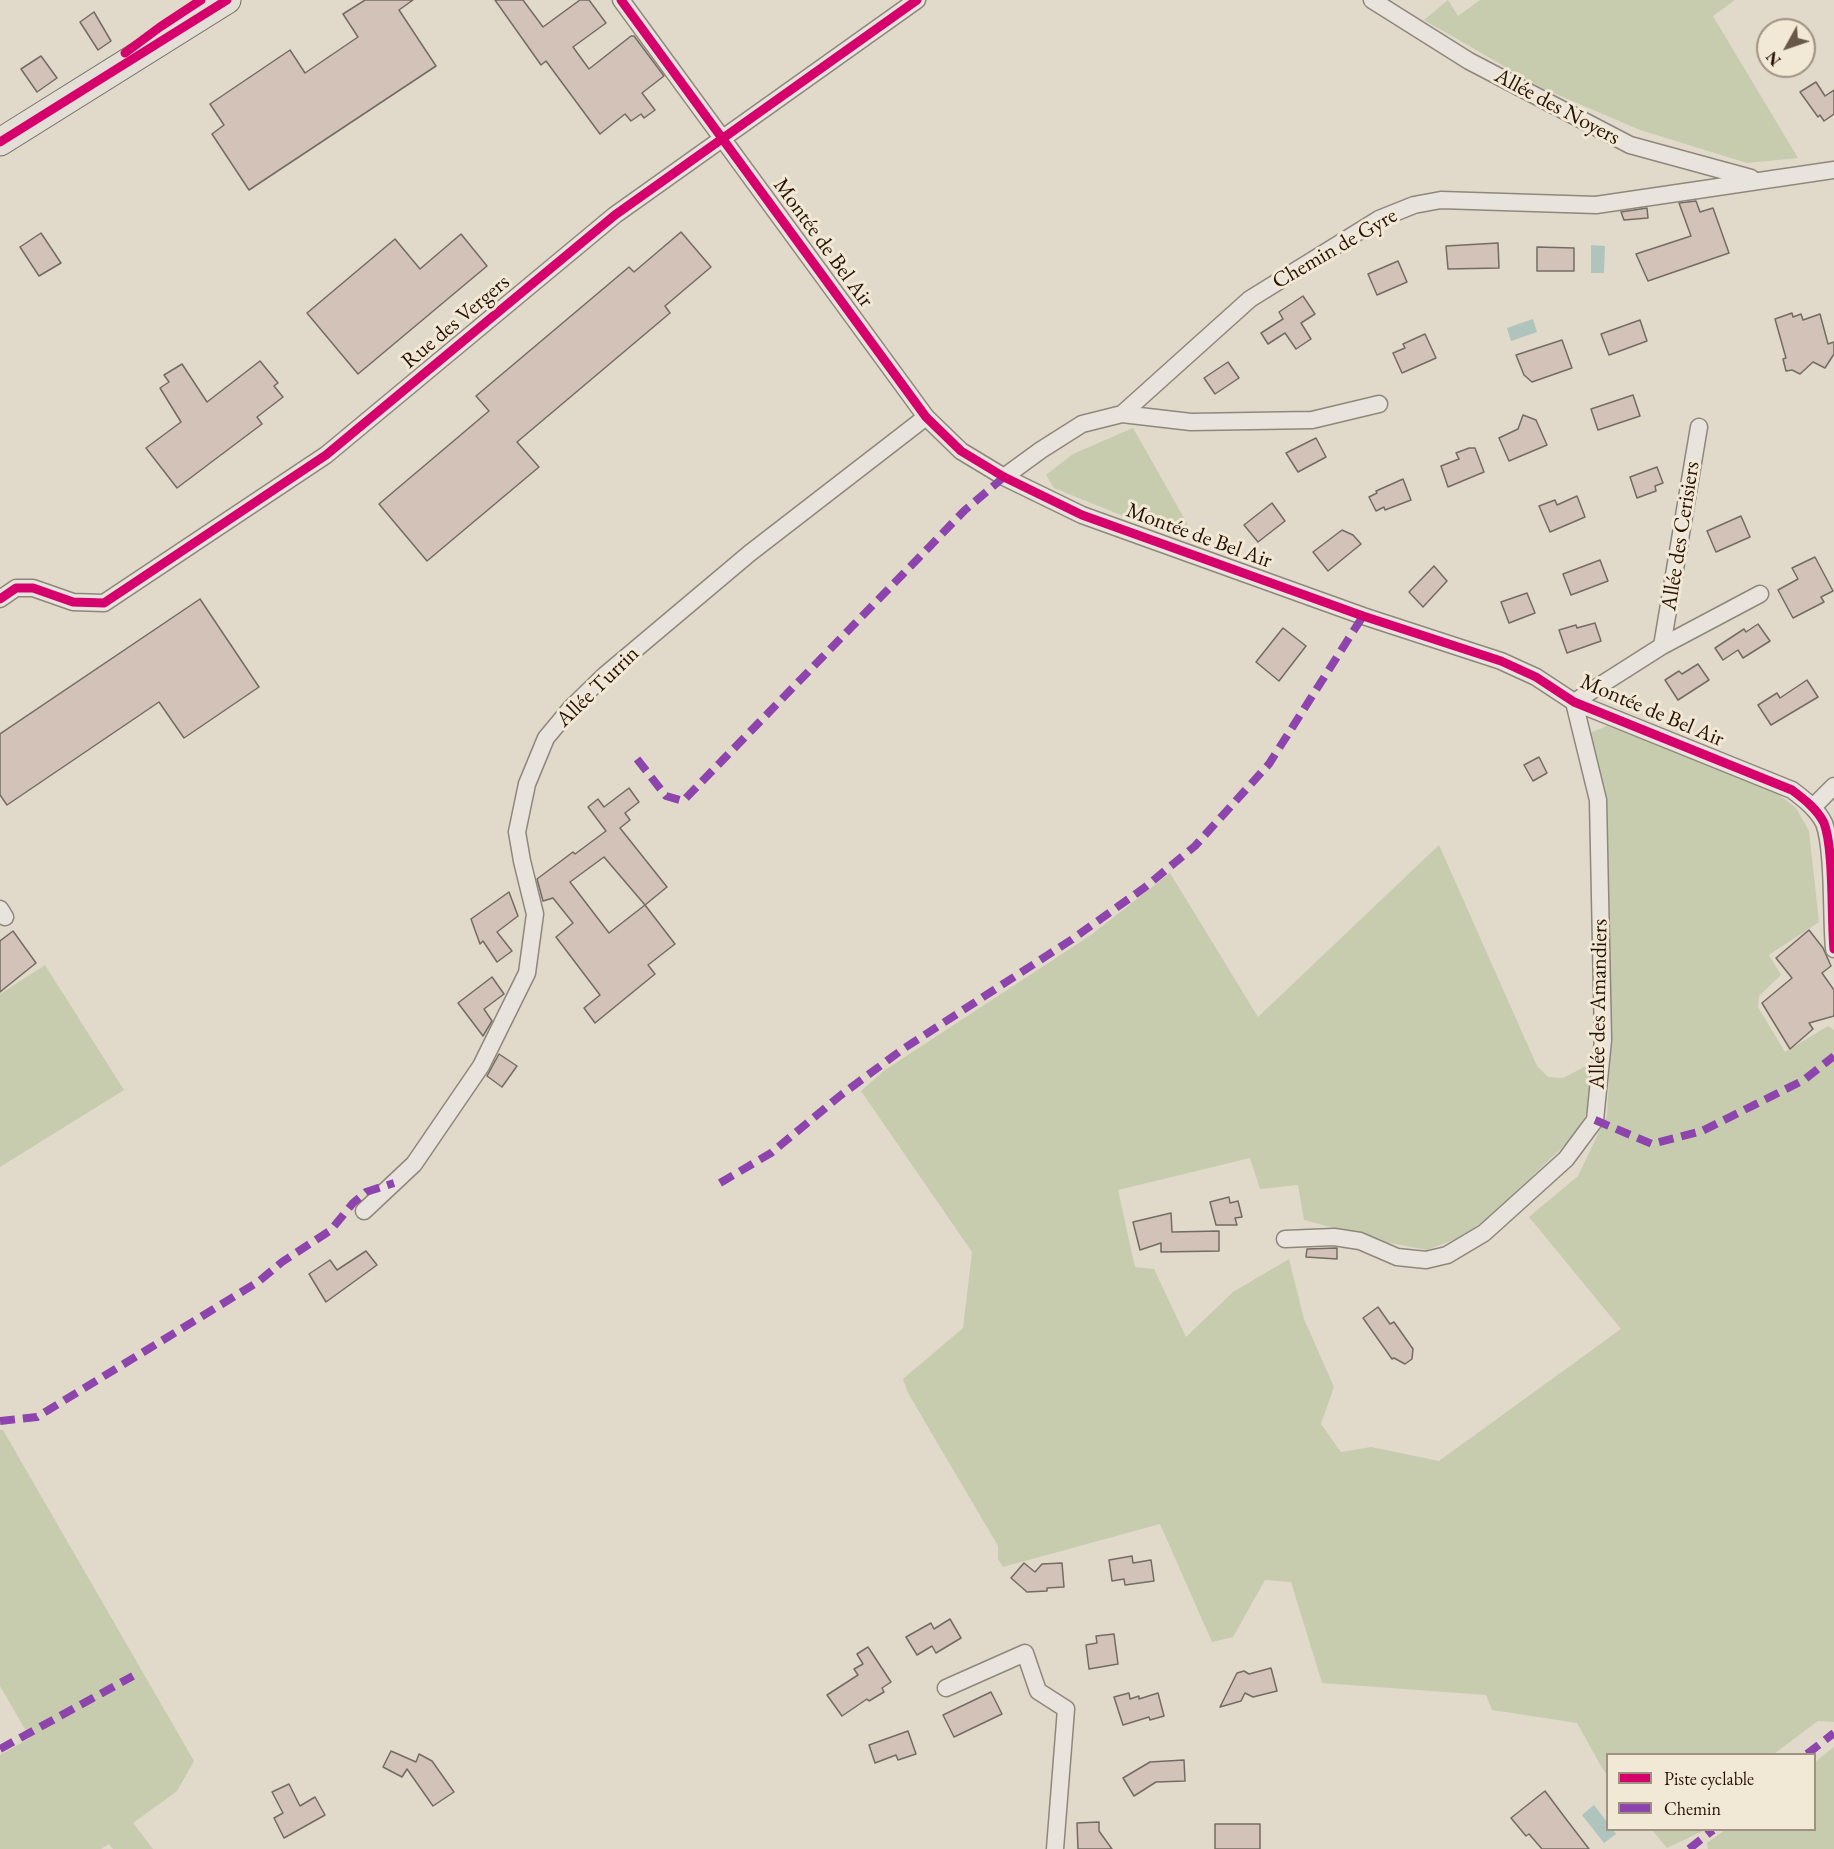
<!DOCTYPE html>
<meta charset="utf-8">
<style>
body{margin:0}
#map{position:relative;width:1834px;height:1849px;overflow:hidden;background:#e1d9ca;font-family:"EB Garamond",serif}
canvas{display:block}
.legend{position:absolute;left:1606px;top:1753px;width:210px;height:78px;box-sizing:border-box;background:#f2e8d6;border:2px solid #a09280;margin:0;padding:8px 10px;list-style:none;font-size:18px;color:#261200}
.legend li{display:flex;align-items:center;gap:12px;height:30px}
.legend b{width:30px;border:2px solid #a09280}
.north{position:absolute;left:1756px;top:18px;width:60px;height:60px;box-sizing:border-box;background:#f2e8d6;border:2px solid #a09280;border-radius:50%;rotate:230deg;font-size:16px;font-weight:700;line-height:24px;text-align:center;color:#261200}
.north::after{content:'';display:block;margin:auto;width:21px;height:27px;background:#675847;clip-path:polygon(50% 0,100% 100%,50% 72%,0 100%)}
</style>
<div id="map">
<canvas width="1834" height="1849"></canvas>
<ul class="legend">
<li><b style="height:8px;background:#d6006c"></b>Piste cyclable</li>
<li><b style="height:8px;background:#8e44ad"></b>Chemin</li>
</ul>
<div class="north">N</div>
</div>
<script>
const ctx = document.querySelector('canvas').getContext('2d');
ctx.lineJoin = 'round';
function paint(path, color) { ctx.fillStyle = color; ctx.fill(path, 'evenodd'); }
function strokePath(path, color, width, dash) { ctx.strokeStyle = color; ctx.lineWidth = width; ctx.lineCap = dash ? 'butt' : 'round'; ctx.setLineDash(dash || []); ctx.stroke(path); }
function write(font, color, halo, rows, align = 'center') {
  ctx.font = font + ' "EB Garamond",serif'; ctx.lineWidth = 6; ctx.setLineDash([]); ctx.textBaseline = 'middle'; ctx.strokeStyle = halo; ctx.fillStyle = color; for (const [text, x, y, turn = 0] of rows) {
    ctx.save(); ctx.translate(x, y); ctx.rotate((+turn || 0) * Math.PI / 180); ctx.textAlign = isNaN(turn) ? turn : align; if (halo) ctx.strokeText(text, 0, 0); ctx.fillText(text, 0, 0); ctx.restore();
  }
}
paint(new Path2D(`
 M1448,0L1458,16L1480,0H1735L1713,16L1798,158L1747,163L1640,130L1542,88L1424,20Z
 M1133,428L1192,532L1175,537L1054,488L1046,475L1073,454Z
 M1607,726L1769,787L1796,808L1809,831L1819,922L1769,955L1781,975L1759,996L1758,1007L1785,1052L1828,1026L1834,1030V1722L1818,1721L1774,1754H1608L1607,1775L1601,1766L1577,1723L1492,1710L1486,1695L1322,1683L1291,1582L1265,1580L1233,1637L1212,1642L1160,1524L1003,1567L998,1559V1546L908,1393L903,1379L963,1328L972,1252L861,1091L885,1070L1091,935L1170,873L1258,1017L1439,845L1537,1066L1548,1077L1563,1078L1592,1063L1586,1114L1576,1134L1489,1218L1456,1239L1427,1250L1390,1243L1304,1220L1298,1185L1260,1189L1250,1158L1118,1190L1135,1267L1154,1269L1186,1337L1233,1292L1289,1259L1304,1319L1334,1387L1321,1424L1341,1452L1371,1447L1439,1461L1621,1329L1529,1217L1578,1176L1607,1115L1609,1078L1604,795L1585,735Z
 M45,965L124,1090L0,1167V994Z
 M0,1430H3L194,1761L177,1791L133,1823L153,1849H113L109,1844L101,1849H0V1755L30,1738L0,1686Z
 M1834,1747V1849H1708L1707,1843L1725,1830H1814L1815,1762Z
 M1652,1830H1705L1667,1848Z`), '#c7ccae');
paint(new Path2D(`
 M1591,245L1605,246L1604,273H1591Z
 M1533,319L1537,332L1511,341L1507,328Z
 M1594,1805L1607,1822L1608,1830H1613L1616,1834L1604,1843L1582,1815Z`), '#aec4bc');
const building = new Path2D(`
 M365,0H413L399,10L436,66L249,190L212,134L224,125L210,104L290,50L305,73L358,37L343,14Z
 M495,0H523L543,27L580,0H589L606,23L573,47L589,69L631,36H634L664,76L642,93L655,110L644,118L641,114L631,121L625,114L600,134L546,61L541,65Z
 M94,12L111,41L98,50L80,22Z
 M41,56L57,78L37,92L21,69Z
 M1816,82L1825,96L1834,90V114L1824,121L1820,115L1818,117L1800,92Z
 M1696,201L1700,212L1713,208L1729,253L1648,281L1636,254L1691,236L1679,203Z
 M1647,208L1648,218L1624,220L1621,212Z
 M681,232L711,267L665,306L670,313L517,442L539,467L427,561L379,504L489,411L476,396L629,267L634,272Z
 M41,233L61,263L39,276L20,247Z
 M461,234L487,266L358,374L307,313L395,239L420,269Z
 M1498,243L1499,268L1448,269L1446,246Z
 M1537,247L1574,248V271H1537Z
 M1398,261L1407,282L1377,295L1368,274Z
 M1303,296L1315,314L1301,323L1311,339L1296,349L1285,333L1268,344L1261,333L1283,319L1279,312Z
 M1792,313L1793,317L1801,314L1803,320L1820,314L1828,344L1834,342V354L1825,368L1813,362L1800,374L1792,370L1786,371L1783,359L1786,358L1775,319Z
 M1640,320L1647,341L1609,355L1601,334Z
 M1425,334L1436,358L1402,373L1393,353L1405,348L1403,344Z
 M1562,340L1572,368L1532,382L1524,375L1516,355Z
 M260,361L278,383L274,386L283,397L257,417L262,424L177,488L146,448L181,422L160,388L169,382L164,375L182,364L207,402Z
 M1228,362L1239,378L1215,394L1204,378Z
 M1633,395L1640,416L1598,430L1591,409Z
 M1523,415L1536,420L1547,445L1509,461L1499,438L1518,429Z
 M1316,438L1326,457L1298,472L1286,453Z
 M1469,448H1475L1484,472L1448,487L1441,466L1459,459L1456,453Z
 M1657,467L1663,483L1655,486L1656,491L1637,498L1630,477Z
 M1403,479L1411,500L1385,510L1384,507L1376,511L1369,497L1377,493L1376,491Z
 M1577,496L1585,517L1550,532L1539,506L1555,500L1557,505Z
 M1272,503L1285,521L1258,542L1244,525Z
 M1741,516L1750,537L1716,552L1707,531Z
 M1342,530L1353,535L1361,544L1328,571L1313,552Z
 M1815,557L1833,591L1821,597L1824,602L1793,618L1778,590L1798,579L1792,568Z
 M1600,560L1608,581L1571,595L1563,574Z
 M1434,566L1447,581L1423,607L1409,592Z
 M1527,593L1535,613L1509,623L1501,602Z
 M200,599L259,687L184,738L159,702L7,805L0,795V734Z
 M1595,623L1601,641L1567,653L1559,630L1576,625L1577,628Z
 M1758,624L1770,641L1743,658L1738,650L1723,660L1715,648L1744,629L1746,632Z
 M1283,628L1306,646L1279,681L1256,662Z
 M1698,664L1709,680L1678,700L1665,680L1679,671L1682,674Z
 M1807,680L1818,697L1771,725L1758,705L1777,693L1780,698Z
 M1539,757L1547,773L1533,781L1524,765Z
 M629,788L639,802L625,813L630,820L620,828L667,887L645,905L675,944L648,965L655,974L595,1023L584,1008L600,995L556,937L573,923L553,898L543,901L537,879L573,852L575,854L606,831L588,807L598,799L604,807ZM604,857L645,905L609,933L570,882Z
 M509,892L518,916L497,932L512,951L497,962L483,941L480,944L471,919Z
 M1809,930L1823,948L1831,966L1822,973L1834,990V1016L1809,1023L1813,1029L1790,1049L1762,1003L1792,978L1776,958Z
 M13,931L36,963L0,992V941Z
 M492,977L504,994L484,1009L492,1021L483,1036L458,1003Z
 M499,1054L517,1066L502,1087L487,1076Z
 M1229,1197L1230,1203L1238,1201L1242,1217L1235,1218L1237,1225H1216L1210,1202Z
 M1171,1213L1172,1232L1219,1231V1251L1161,1252V1243L1140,1250L1133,1222Z
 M1337,1248V1259L1306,1257L1307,1249Z
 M366,1251L377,1265L326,1302L309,1274L330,1260L337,1270Z
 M1378,1307L1390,1324L1394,1322L1413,1349L1412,1359L1405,1364L1394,1358L1392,1359L1363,1318Z
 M1132,1556L1133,1563L1151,1560L1154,1581L1125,1585L1124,1579L1112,1581L1109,1560Z
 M1024,1563L1035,1572L1042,1564L1062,1563L1064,1587L1047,1588V1591L1027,1592L1011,1578Z
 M950,1619L961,1638L936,1653L932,1646L917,1655L906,1637L931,1623L934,1629Z
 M1114,1634L1118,1664L1089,1669L1086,1645L1097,1643L1096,1636Z
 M868,1647L891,1682L882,1688L884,1692L869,1701L867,1699L842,1716L827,1695L858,1675L854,1669L863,1664L857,1654Z
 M1271,1668L1277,1691L1253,1697L1245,1693L1241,1701L1220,1707L1237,1673L1244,1671L1249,1674Z
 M991,1692L1002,1714L954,1737L943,1715Z
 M1129,1693L1130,1699L1139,1696V1699L1158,1693L1164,1716L1150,1720L1149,1717L1123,1725L1114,1697Z
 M908,1731L916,1754L898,1760L896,1755L875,1763L869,1745Z
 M391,1751L416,1762L419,1754L432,1761L454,1792L433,1806L407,1769L402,1777L383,1767Z
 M1184,1760L1185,1781L1156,1782L1134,1796L1123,1778L1150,1762Z
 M289,1784L300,1806L315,1797L325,1815L284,1838L274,1818L283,1813L272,1792Z
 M1545,1791L1566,1819L1589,1849H1542L1529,1834L1526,1836L1511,1818Z
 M1099,1822V1831L1112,1849H1078L1077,1823Z
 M1215,1824H1260V1849H1215Z`);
paint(building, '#d2c2b7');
strokePath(building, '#746c62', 1.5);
const minor = new Path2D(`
 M621,0L926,417L961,451L1004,477L1082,515L1363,616L1501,661L1536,677L1574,702L1792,790C1804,799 1817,809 1824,823C1834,849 1831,917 1834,949
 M1372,0L1469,61L1630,145L1751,178
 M1122,414L1191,422L1312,420L1379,404
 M1004,477L1041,450L1082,424L1122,414L1250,299L1379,219L1414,205L1441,200L1596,205L1834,170
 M0,599L16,588H33L73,602L104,603L326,455L615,215L917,0
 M1662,646L1760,594
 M1813,807L1834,786
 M0,909L5,917
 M364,1211L414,1164L481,1066L527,973L535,914L522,861L517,832L527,784L546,738L571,708L605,675L750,553L926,417
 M1285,1239L1334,1237L1360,1241L1397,1257L1426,1260L1447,1255L1484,1233L1566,1159L1595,1120L1603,1040L1598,800L1574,702L1662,646L1699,427
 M946,1688L1025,1653L1038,1691L1066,1709L1055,1849`);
const primary = new Path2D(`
 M0,142L227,0`);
strokePath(minor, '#8e877c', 19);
strokePath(primary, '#746c62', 29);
strokePath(minor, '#e8e3dc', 16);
strokePath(primary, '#e4dfd6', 27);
strokePath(new Path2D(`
 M637,759L666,796L683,801L965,510L1004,477
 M1595,1120L1652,1144L1702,1131L1804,1080L1834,1056
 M720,1183L771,1153L841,1095L903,1049L1071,940L1144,888L1195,846L1269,764L1363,616
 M0,1421L37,1417L258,1282L282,1262L331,1230L353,1203L366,1192L394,1183
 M0,1749L133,1676
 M1807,1754L1834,1733
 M1689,1849L1713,1830`), '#8e44ad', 8, [15, 8]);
strokePath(new Path2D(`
 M621,0L926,417L961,451L1004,477L1082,515L1363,616L1501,661L1536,677L1574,702L1792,790C1804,799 1817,809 1824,823C1834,849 1831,917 1834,949
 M125,53L160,27L201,0
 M0,142L227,0
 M0,599L16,588H33L73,602L104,603L326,455L615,215L917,0`), '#d6006c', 9);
write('22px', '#261200', '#f2e8d6', [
 ["Allée des Noyers",1557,107,28],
 ["Montée de Bel Air",823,243,54],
 ["Chemin de Gyre",1335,249,-30],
 ["Rue des Vergers",456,322,-40],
 ["Montée de Bel Air",1199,536,20],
 ["Allée des Cerisiers",1681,536,-81],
 ["Allée Turrin",598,687,-44],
 ["Montée de Bel Air",1652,711,23],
 ["Allée des Amandiers",1599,1004,-89]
]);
</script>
